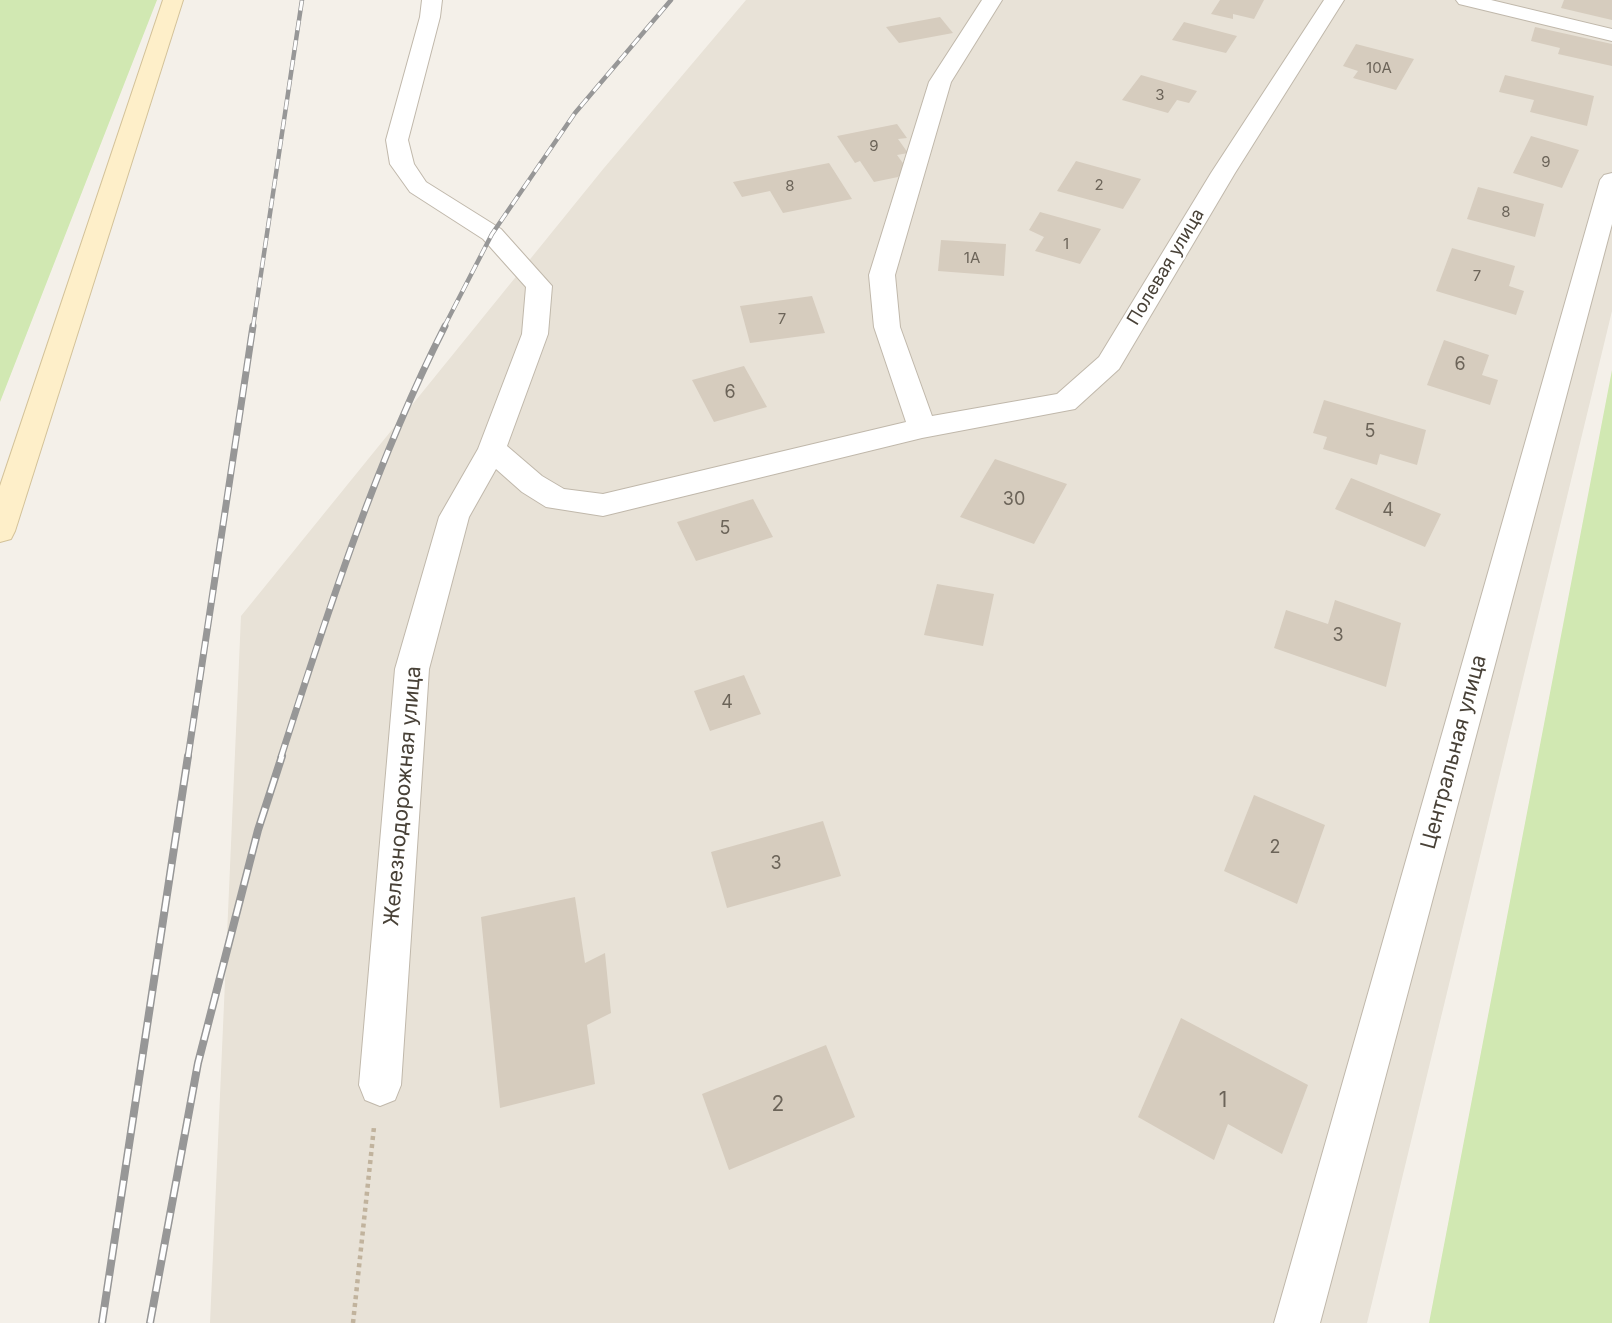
<!DOCTYPE html>
<meta charset="utf-8">
<style>
body{margin:0}
canvas{display:block;background:#f4f0e9}
</style>
<canvas width="1612" height="1323"></canvas>
<script>
const ctx = document.querySelector('canvas').getContext('2d');
ctx.lineJoin = 'round';
function paint(path, color) { ctx.fillStyle = color; ctx.fill(path, 'evenodd'); }
function strokePath(path, color, width, dash) { ctx.strokeStyle = color; ctx.lineWidth = width; ctx.lineCap = dash ? 'butt' : 'round'; ctx.setLineDash(dash || []); ctx.stroke(path); }
function write(font, color, halo, rows, align = 'center') {
  ctx.font = font + ' Inter,sans-serif'; ctx.lineWidth = 5; ctx.setLineDash([]); ctx.textBaseline = 'middle'; ctx.strokeStyle = halo; ctx.fillStyle = color; for (const [text, x, y, turn = 0] of rows) {
    ctx.save(); ctx.translate(x, y); ctx.rotate((+turn || 0) * Math.PI / 180); ctx.textAlign = isNaN(turn) ? turn : align; if (halo) ctx.strokeText(text, 0, 0); ctx.fillText(text, 0, 0); ctx.restore();
  }
}
paint(new Path2D(`
 M746,0H1612V311L1367,1323H210L241,616L604,168Z`), '#e8e2d7');
paint(new Path2D(`
 M0,0H157L0,402Z
 M1612,370V1323H1429Z`), '#d1e8b2');
paint(new Path2D(`
 M1220,0H1264L1254,19L1233,14V19L1211,14Z
 M1564,0H1612V20L1561,8Z
 M940,17L953,33L899,43L886,27Z
 M1184,22L1237,36L1226,53L1172,40Z
 M1535,27L1612,44V66L1558,54L1560,48L1531,41Z
 M1356,44L1414,59L1396,90L1353,78L1358,71L1343,66Z
 M1141,75L1197,91L1189,103L1177,100L1168,113L1122,100Z
 M1505,75L1594,96L1587,126L1530,112L1534,100L1499,92Z
 M897,124L907,138L898,139L908,153L897,155L905,166L898,177L874,182L860,161L855,163L837,136Z
 M1531,136L1579,150L1562,188L1513,173Z
 M1076,161L1141,179L1123,209L1057,191Z
 M829,163L852,199L783,213L770,191L742,197L733,182Z
 M1478,187L1544,204L1535,237L1467,219Z
 M1040,212L1101,229L1080,264L1035,251L1044,237L1029,230Z
 M941,240L1006,244L1004,276L938,271Z
 M1452,248L1515,266L1509,286L1524,291L1516,315L1436,291Z
 M812,296L825,333L750,343L740,306Z
 M1444,340L1489,355L1482,375L1498,380L1490,405L1427,385Z
 M744,366L767,407L714,422L692,380Z
 M1324,400L1426,430L1417,465L1380,454L1377,465L1323,449L1327,437L1313,433Z
 M995,459L1067,484L1034,544L960,517Z
 M1351,478L1441,514L1425,547L1335,509Z
 M753,499L773,537L696,561L677,522Z
 M937,584L994,594L983,646L924,635Z
 M1335,600L1401,623L1386,687L1274,648L1286,610L1328,624Z
 M744,675L761,714L710,731L694,691Z
 M1254,795L1325,825L1297,904L1224,871Z
 M823,821L841,876L727,908L711,852Z
 M575,897L585,963L605,953L611,1013L587,1025L595,1084L500,1108L481,917Z
 M1181,1018L1308,1085L1282,1154L1228,1124L1214,1160L1138,1117Z
 M826,1045L855,1117L729,1170L702,1094Z`), '#d6ccbe');
const street = new Path2D(`
 M422,0H442L440,17L408,140L414,164L426,182L501,229L552,286L548,334L507,446L542,476L564,489L603,494L906,422L874,327L869,275L929,82L982,0H1002L951,82L895,275L900,327L932,416L1057,394L1099,357L1211,173L1324,0H1344L1235,173L1119,369L1075,409L922,438L603,516L546,507L522,492L496,469L469,517L429,669L401,1085L395,1100L380,1106L365,1100L359,1085L395,669L439,517L478,449L522,334L526,287L483,239L410,192L390,164L386,140L420,17Z
 M1456,0H1491L1612,29V41L1459,4Z
 M1612,173V224L1320,1323H1274L1600,180L1604,175Z`);
const secondary = new Path2D(`
 M163,0H183L15,531L11,539L0,542V486Z`);
strokePath(street, '#c0b8ab', 2);
strokePath(secondary, '#d3c299', 2);
strokePath(new Path2D(`
 M353,1323L374,1127`), '#c1b39d', 4.5, [4, 4]);
paint(street, '#fff');
paint(secondary, '#feefc9');
const railFar2 = new Path2D(`
 M253,327L302,0
 M444,327L492,234L575,113L671,0`);
const railFar1 = new Path2D(`
 M188,757L253,326
 M281,757C328,611 375,464 445,326`);
const rail = new Path2D(`
 M102,1323L188,756
 M150,1323L198,1063L258,830L282,756`);
strokePath(railFar2, '#979797', 4.5);
strokePath(railFar1, '#979797', 7);
strokePath(rail, '#979797', 8);
strokePath(railFar2, '#fff', 3, [10]);
strokePath(railFar1, '#fff', 4.5, [13]);
strokePath(rail, '#fff', 5, [16]);
write('15px', '#6c6459', null, [
 ["10А",1379,68],
 ["3",1160,95],
 ["9",874,146],
 ["9",1546,162],
 ["2",1099,185],
 ["8",790,186],
 ["8",1506,212],
 ["1",1066,244],
 ["1А",972,258],
 ["7",1477,276],
 ["7",782,319]
]);
write('18px', '#484137', '#fff', [
 ["Полевая улица",1166,267,-59]
]);
write('18px', '#6c6459', null, [
 ["6",1460,365],
 ["6",730,393],
 ["5",1370,432],
 ["30",1014,500],
 ["4",1388,511],
 ["5",725,529],
 ["3",1338,636],
 ["4",727,703],
 ["2",1275,848],
 ["3",776,864]
]);
write('21px', '#484137', '#fff', [
 ["Центральная улица",1454,752,-75],
 ["Железнодорожная улица",403,796,-85]
]);
write('21px', '#6c6459', null, [
 ["1",1223,1101],
 ["2",778,1105]
]);
</script>
